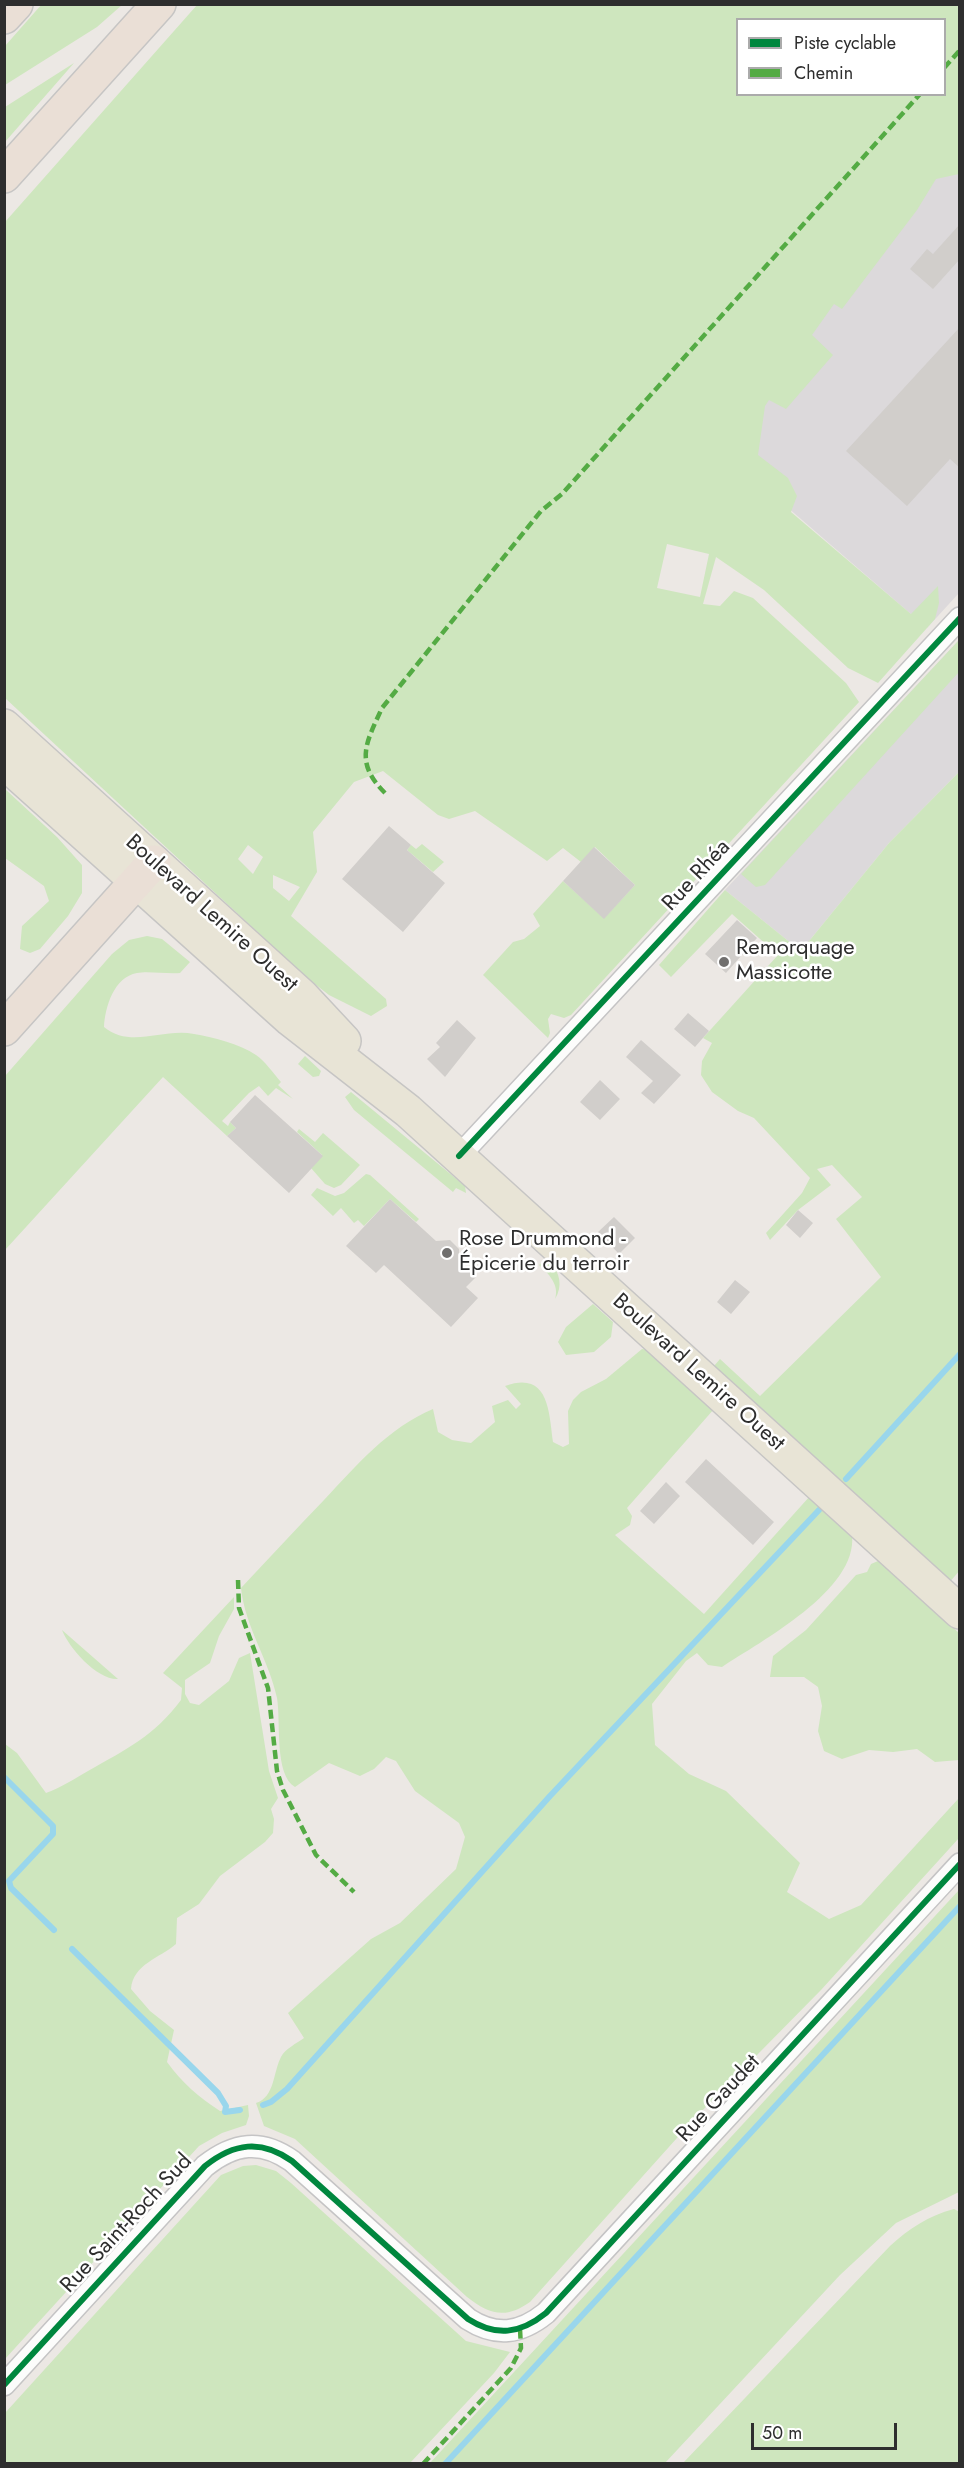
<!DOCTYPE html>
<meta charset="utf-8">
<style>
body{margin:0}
#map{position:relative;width:964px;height:2468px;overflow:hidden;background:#ece8e4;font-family:Jost,sans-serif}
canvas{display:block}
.frame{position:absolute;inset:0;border:6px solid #2e2e2e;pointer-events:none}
.legend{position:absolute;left:736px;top:18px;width:210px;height:78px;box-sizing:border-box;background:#fff;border:2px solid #ababab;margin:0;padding:8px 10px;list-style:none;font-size:18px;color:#2e2e2e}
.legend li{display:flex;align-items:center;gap:12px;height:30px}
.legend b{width:30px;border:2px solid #ababab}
.scale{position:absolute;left:751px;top:2423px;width:146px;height:27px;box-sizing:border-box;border:3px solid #2e2e2e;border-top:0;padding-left:8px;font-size:18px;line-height:21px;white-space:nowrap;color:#2e2e2e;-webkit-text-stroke:4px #fff;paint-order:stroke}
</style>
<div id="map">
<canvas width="964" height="2468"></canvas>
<div class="frame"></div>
<ul class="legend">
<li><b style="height:8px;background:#00873e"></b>Piste cyclable</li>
<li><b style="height:8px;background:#54ab44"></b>Chemin</li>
</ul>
<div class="scale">50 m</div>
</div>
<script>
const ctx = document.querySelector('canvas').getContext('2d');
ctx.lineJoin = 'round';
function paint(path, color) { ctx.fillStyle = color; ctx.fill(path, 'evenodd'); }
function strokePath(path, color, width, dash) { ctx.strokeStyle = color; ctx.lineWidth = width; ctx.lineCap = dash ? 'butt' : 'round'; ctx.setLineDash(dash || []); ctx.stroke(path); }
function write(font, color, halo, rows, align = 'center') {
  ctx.font = font + ' Jost,sans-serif'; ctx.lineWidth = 5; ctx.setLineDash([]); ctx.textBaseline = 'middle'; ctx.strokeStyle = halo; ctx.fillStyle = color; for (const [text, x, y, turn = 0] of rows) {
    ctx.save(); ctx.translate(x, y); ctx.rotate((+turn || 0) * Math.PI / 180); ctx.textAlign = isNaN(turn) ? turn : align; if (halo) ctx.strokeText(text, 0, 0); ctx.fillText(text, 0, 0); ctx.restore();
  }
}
paint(new Path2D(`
 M959,104V593L927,628L742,468L757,401Z
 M959,640V772L889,843L805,946L797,948L725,890Z`), '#dcd9db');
paint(new Path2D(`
 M42,4L122,5L97,27L5,85V46Z
 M197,5H959V174L936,179L917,210L842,309L834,304L812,335L833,355L786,409L769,400L765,406L758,455L788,478L797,496L791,512L911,614L938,586L939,603L935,619L878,683L848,668L764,590L716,557L703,604L720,606L734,591L753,598L846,683L859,702L571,1015L564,1018L551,1014L548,1019L550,1033L548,1038L483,975L513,942L524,939L540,926L533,914L563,881L604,918L635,885L595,847L581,862L563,848L547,861L475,811L449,819L438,815L383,771L354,782L313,832L317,872L291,916L386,999L387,1006L371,1016L329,995L307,978L5,698V222ZM738,20H944V94H738ZM667,544L709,554L700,597L657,588ZM248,845L263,857L253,874L238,859ZM273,875L300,887L289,901L273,888Z
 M74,63L5,142V107Z
 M959,640V672L765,885L756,887L741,874Z
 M959,772L960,1570L949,1583L714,1366L720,1359L760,1396L881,1277L836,1219L862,1197L832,1165L817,1169L831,1185L798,1210L770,1240L766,1233L802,1193L810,1178L754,1118L738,1111L712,1092L701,1075L702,1061L712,1043L703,1038L778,955L732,914L671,977L659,965L725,890L797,948L805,946L889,843Z
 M5,789L57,837L82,865V893L68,916L40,949L30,953L20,949L22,926L49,901L44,886L5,858Z
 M422,844L444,862L433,872L407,850L411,845L416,849Z
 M147,936L162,939L190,962L180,973C166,974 148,971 137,973C114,977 105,1007 104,1027C131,1049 162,1028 194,1034C212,1037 240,1044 256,1055C265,1061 273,1073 281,1082L278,1085L293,1099L276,1088L268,1096L259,1086L249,1093L222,1121L228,1126L230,1122L236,1128L227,1136L163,1077L5,1250V1076L112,954L129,940Z
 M305,1056L321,1071L319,1076L313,1077L298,1064Z
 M351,1092L465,1186L466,1193L456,1188L453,1192L354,1110L345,1097Z
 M299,1129L315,1142L323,1133L360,1165L341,1185L334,1188L325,1184L311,1168L322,1155L297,1132Z
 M366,1174L370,1175L419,1219L416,1222L390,1199L364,1226L358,1220L354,1223L341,1208L333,1216L311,1195L317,1188L335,1196L344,1193Z
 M544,1261L550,1262C560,1273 563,1286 555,1299C560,1285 548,1273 539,1265Z
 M593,1304L613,1322L611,1337L594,1352L566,1355L558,1342L566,1327Z
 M642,1349L649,1350L714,1409L627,1508L632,1516L630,1525L615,1535L704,1614L810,1496L852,1535C858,1590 761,1641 722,1667L708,1665L697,1653L686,1661L652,1704L655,1745L689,1774L726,1791L800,1863L787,1892L829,1919L861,1905L959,1798V1838L821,1990L694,2119L530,2302C506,2319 490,2315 467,2297L295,2139L264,2126L256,2103C275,2097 273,2072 281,2057C285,2049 297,2043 304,2038L288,2013L371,1939L400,1923L456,1869L465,1837L459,1823L415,1791L396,1761L386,1757L374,1769L360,1776L329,1763L295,1787C274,1775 281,1721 277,1698C269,1660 245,1627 241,1588C269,1558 296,1529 324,1500C357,1465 388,1428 433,1409L438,1432L452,1440L471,1443L495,1422L492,1406L508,1400L516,1409L521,1404L505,1386C549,1370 549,1412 553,1442L563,1447L569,1444L568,1411L573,1400L581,1392L606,1379Z
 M878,1561L959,1633V1760L935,1762L917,1749L893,1752L869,1750L842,1759L824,1751L818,1731L822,1706L818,1687L804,1677H770L773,1656L806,1630L856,1575L867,1572L871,1564Z
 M234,1597V1609L219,1636L210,1663L185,1680V1694L190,1703L199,1705L229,1681L239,1658L250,1653L269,1771L278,1798L271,1809L274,1819L273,1833L265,1842L220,1876L199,1904L177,1918L176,1944C160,1958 133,1964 131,1989L150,2011L174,2030L167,2062C182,2083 199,2097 220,2111L248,2105L249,2116L246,2125L222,2133L199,2146L5,2359V1744L17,1753L46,1793C62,1787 74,1779 88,1771C127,1749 154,1736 181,1700L182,1688L163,1673Z
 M62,1630L118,1679C97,1680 69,1648 62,1630Z
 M959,1890V2192L896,2223L840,2275L665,2463H430Z
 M256,2165L276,2171L291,2183L466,2341L510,2352L494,2373L410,2463H5V2413L221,2175L243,2166Z
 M954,2209L960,2212L959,2463H683L890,2246C910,2228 928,2216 954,2209Z`), '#cee6be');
strokePath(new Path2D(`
 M846,1479L960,1354
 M4,1777L53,1826V1834L9,1881L11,1888L54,1930
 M72,1949L218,2093L226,2106L225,2112L240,2110
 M263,2105L271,2102L287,2089L550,1796L819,1510
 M445,2464L960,1906`), '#99d6ec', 6);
paint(new Path2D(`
 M960,224V259L933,289L910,269L927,249L933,254Z
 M960,327V468L950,459L907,506L846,451Z
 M389,826L411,845L407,850L445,883L403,932L342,879Z
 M594,847L635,885L604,919L563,881Z
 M737,920L757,938L726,973L705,954Z
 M688,1013L709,1031L695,1047L674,1029Z
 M457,1020L476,1038L445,1077L427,1059L440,1047L436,1043Z
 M641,1040L681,1075L654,1104L641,1093L653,1081L626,1057Z
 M600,1080L620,1099L600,1120L580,1102Z
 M255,1095L323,1156L289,1193L227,1136L236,1128L230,1122Z
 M390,1199L436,1241L450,1240L459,1249V1261L476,1277L466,1287L478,1298L451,1327L384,1265L376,1273L346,1246Z
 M798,1210L813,1223L800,1238L786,1225Z
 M614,1217L635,1238L619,1254L598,1232Z
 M735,1280L750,1292L731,1314L717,1302Z
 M706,1459L774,1522L753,1545L685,1482Z
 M666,1482L680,1496L654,1524L640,1511Z`), '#d1cecb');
const minor = new Path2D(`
 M459,1156L960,618
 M4,2385L205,2166C234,2143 261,2139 292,2161L468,2319C496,2337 520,2334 546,2313L960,1864`);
const primary = new Path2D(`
 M4,726L302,996L344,1041
 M4,762L290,1019L408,1111L960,1612`);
const motorway = new Path2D(`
 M4,17L16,4
 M4,176L159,4
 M4,1029L154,862`);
strokePath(minor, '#c5c4c5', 24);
strokePath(primary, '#c6c5c4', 36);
strokePath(motorway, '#c6c5c4', 36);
strokePath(minor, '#fcfcfb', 21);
strokePath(primary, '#e8e4d6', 33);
strokePath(motorway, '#eadfd6', 33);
strokePath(new Path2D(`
 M944,68L960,50
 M385,793C354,762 366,743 382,708L541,511L562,494L920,94
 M238,1580L239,1608L268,1688L277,1771L283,1790L316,1855L354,1892
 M423,2464L511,2368L521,2348L520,2329`), '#54ab44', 4.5, [9, 4.5]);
strokePath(new Path2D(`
 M459,1156L960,618
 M4,2385L205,2166C234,2143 261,2139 292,2161L468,2319C496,2337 520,2334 546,2313L960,1864`), '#00873e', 6);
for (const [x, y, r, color] of [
 [724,962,6,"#706f6e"],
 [447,1253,6,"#706f6e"]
]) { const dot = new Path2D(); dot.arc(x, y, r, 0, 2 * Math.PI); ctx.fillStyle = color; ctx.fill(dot); strokePath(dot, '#fff', 2); }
write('22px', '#2e2e2e', '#fff', [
 ["Rue Rhéa",697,876,-47],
 ["Boulevard Lemire Ouest",211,914,42],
 ["Boulevard Lemire Ouest",698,1373,42],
 ["Rue Gaudet",719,2099,-47],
 ["Rue Saint-Roch Sud",127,2224,-47]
]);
write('22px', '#2e2e2e', '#fff', [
 ["Remorquage",736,949],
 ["Massicotte",736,974],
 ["Rose Drummond -",459,1240],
 ["Épicerie du terroir",459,1265]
], 'left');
</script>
